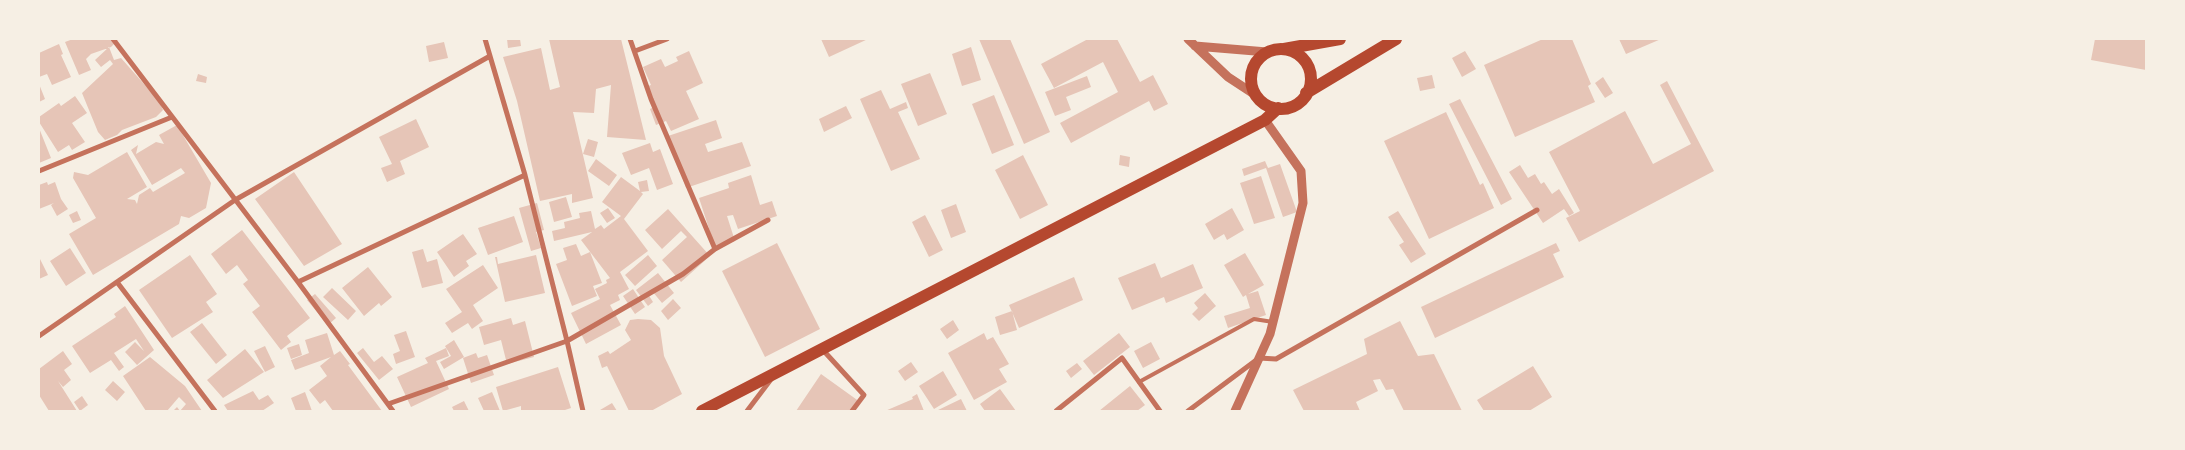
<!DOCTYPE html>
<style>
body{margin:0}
#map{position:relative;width:2185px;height:450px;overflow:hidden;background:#f6efe4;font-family:Figtree,sans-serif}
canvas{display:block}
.frame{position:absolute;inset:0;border:40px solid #f6efe4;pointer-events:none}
</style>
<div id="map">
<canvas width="2185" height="450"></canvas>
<div class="frame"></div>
</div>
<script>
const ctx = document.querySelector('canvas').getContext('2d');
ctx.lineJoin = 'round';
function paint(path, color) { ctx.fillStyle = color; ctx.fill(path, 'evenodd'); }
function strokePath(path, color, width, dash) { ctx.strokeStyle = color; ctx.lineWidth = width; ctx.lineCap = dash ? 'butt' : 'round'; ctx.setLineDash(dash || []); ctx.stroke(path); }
paint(new Path2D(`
 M73,39H119L111,47L91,54L86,59L91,70L79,75L65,42Z
 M507,39H520L521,46L508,48Z
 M549,39H621L646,140L607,137L611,85L596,89L594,113L573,112L593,198L572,203V194L540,201L517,101L503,57L541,48L550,90L560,87Z
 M821,39H868L829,57Z
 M979,39H1010L1050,132L1024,144Z
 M1088,39H1117L1140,82L1153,75L1168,104L1154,111L1149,101L1071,143L1060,123L1118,92L1103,62L1054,88L1041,64Z
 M1543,39H1572L1591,84L1588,86L1595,102L1515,137L1484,65Z
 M1619,39H1661L1626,54Z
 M2095,39H2146V70L2091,60Z
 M444,42L448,58L429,62L426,46Z
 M59,44L63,54L61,55L71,77L52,85L47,74L39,77V53Z
 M109,47L114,60L121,58L159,101L163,110L156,117L122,130L117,135L105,140L98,132L82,93L113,64L110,60L101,67L95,60Z
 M971,47L981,80L962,86L952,54Z
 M689,51L703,83L686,91L699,119L671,131L666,121L656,125L650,109L654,107L645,87L651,85L643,67L661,59L665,67L678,61L676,57Z
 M1465,51L1476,69L1462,77L1452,58Z
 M930,73L947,114L918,126L901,84Z
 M198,74L207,77L206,83L196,81Z
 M1432,75L1435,88L1420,91L1417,78Z
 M1087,76L1091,87L1066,97L1071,110L1055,116L1045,92Z
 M1603,77L1613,93L1605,98L1595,83Z
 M1667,81L1714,171L1579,242L1566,218L1580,211L1549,152L1625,111L1653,164L1691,144L1660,85Z
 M39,84L45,99L39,102Z
 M881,90L890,109L906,102L908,108L898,112L920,159L891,171L860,99Z
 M994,95L1014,145L992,154L972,104Z
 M75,96L87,113L72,123L85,142L72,150L69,145L58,152L39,122V117L59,103L61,106Z
 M1460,99L1512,199L1501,205L1449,104Z
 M846,106L852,118L824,132L819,119Z
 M1446,112L1480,185L1483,183L1494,208L1429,239L1384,141Z
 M416,119L429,147L400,161L405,174L387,182L381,168L392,164L379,137Z
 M716,120L722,138L705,144L708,152L742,142L751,166L686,188L668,136Z
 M177,125L211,183L206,208L189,218L181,216L179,224L93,275L69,234L96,218L73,178L74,172L88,175L127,152L147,187L127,199L135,200L137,204L139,195L150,188L153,192L185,173L181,168L152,185L131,150L138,145L136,154L156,142L164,144L159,135Z
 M39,128L51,158L39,163Z
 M588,139L598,142L594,157L583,154Z
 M650,143L653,152L660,149L673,184L657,190L649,168L631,175L622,153Z
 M1023,155L1048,205L1020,219L995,170Z
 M1120,155L1130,157L1129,167L1119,165Z
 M596,159L617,175L609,186L588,171Z
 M1265,161L1268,168L1280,164L1297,212L1283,217L1266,168L1244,176L1242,169Z
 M1520,165L1528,178L1535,174L1541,184L1544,182L1552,194L1559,189L1574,213L1569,216L1564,209L1543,223L1509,172Z
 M294,172L342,244L304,266L255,199Z
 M751,175L760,205L772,201L777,216L738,229L733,215L727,216L735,241L715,247L699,198L729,188L728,183Z
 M1261,176L1275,218L1254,224L1240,183Z
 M621,177L640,191L638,182L647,180L649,191L641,192L643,194L624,219L648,251L620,272L629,289L618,295L620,300L610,305L621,325L586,344L571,313L600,299L595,289L607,283L606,280L610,278L581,240L592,232L554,241L552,231L565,228L564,222L580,218L579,213L591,211L595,229L601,225L604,229L621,216L602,202Z
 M47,182L48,185L55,182L61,199L68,209L57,216L51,205L54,203L39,209V185Z
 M566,197L572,217L554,222L549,202Z
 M537,203L544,230L536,232L541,248L531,251L519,208Z
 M956,204L966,232L951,238L941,210Z
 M608,208L615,218L607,223L600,213Z
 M1232,208L1244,230L1227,240L1224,234L1214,240L1205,224Z
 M668,209L710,256L681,282L662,260L687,237L681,231L662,249L645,230Z
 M77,211L81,220L73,223L69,215Z
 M1398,211L1426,254L1411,263L1399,245L1404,242L1388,217Z
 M925,215L943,250L929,257L912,222Z
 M514,216L523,242L488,255L478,228Z
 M242,230L310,318L287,336L291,342L281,350L252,312L260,306L243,284L248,280L237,265L226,274L211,254Z
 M463,234L477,254L466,261L469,266L454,277L437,252Z
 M777,243L820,329L765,357L722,271Z
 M1556,243L1560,251L1553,254L1564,277L1435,338L1421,307Z
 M576,244L581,256L590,252L602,283L593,286L597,296L572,306L556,264L567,260L563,248Z
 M70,248L86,273L66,286L50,261Z
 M423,249L427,262L437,259L443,283L422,288L412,252Z
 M1245,253L1264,285L1248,294L1258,291L1266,315L1228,328L1224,316L1250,308L1246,295L1243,297L1224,265Z
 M190,255L217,294L206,302L213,312L172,338L139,290Z
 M536,255L545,293L505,302L495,257H497L498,264Z
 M648,255L657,266L635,286L625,275Z
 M39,257L48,275L39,279Z
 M1155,263L1161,278L1193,264L1203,288L1166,303L1164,297L1132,310L1118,278Z
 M483,265L498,288L473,305L483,321L472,329L468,323L452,333L445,323L462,312L446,289Z
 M368,267L392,297L381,306L379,303L364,316L342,288Z
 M658,273L674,293L662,303L652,291L648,294L653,302L648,306L636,290Z
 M1074,277L1083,300L1019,328L1009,305Z
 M332,288L356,311L348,320L323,297Z
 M633,289L645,307L635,314L623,296Z
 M1205,293L1216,306L1199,321L1192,314L1198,308L1194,303Z
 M315,294L336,318L328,325L307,300Z
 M673,299L681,308L668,320L661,311Z
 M125,306L154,350L137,365L125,352L135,342L144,351L136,339L114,353L124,367L119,371L111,360L90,373L72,346L116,317L114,314Z
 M1012,311L1017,330L1000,335L995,317Z
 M511,318L513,325L525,321L534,357L507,364L501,340L484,345L479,327Z
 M638,319L651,320L660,328L664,356L682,394L651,411H629L607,366L602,368L598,356L608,351L610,354L631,340L625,330L630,320Z
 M953,320L959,330L947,339L940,329Z
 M1400,321L1418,356L1434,354L1462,411H1404L1393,389L1386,390L1380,379L1373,380L1378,391L1356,402L1360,411H1304L1293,390L1367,354L1364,339Z
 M202,323L227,355L216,364L190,332Z
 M406,331L415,357L396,364L393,354L400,351L394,335Z
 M327,333L334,355L340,351L350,364L348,365L382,411H333L325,400L320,404L309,390L327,376L320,366L331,357L295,370L291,360L309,353L305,340Z
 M984,333L987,340L993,337L1009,364L999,369L1007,382L974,400L948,353Z
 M1119,333L1130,347L1094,375L1083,361Z
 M454,340L464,357L444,369L440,362L451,356L445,346Z
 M1151,342L1160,359L1143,368L1134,351Z
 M299,344L302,355L291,359L287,348Z
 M265,346L275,367L265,372L254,351Z
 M363,348L374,362L382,356L393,369L379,380L357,353Z
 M446,348L449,356L436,361L449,389L411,407L397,377L428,363L425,358Z
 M245,349L264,372L223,398L207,380Z
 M63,351L72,364L64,370L71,380L63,387L58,381L77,411H49L39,395V369Z
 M476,353L478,358L487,355L494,375L471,383L463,358Z
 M150,357L185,386L202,411H173L177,407L180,411L186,404L179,397L167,411H146L123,376Z
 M911,362L918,372L905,381L898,371Z
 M1077,363L1082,369L1071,378L1066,371Z
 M1533,366L1552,397L1529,411H1484L1477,400Z
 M558,367L571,408L562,411H521V406L503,411L496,387Z
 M943,371L957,395L934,409L919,386Z
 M821,374L860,402L853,411H796Z
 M113,381L125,392L117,401L105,390Z
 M1130,386L1145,405L1137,411H1099Z
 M1000,389L1016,411H985L980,404Z
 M253,391L259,400L268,395L274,403L262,411H228L224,405Z
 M305,392L312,411H296L291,398Z
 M492,392L500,411H484L478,398Z
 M917,394L924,411H885L913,399L912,397Z
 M82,396L88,405L80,411L74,402Z
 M961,399L967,411H936Z
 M464,401L469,411H454L452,407Z
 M612,403L617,411H601L600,410Z`), '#e6c5b7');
strokePath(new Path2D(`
 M1139,382L1254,319L1273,322`), '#c5725c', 4);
strokePath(new Path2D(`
 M113,39L298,282L393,411
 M485,39L525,175L567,341L583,411
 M630,39L651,99L715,249
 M635,51L667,39
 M39,171L172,117
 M117,282L215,411
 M298,282L525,175
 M39,336L235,200L490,56
 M822,349L864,395L852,411
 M388,404L567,341L683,274L715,249L768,220
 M747,411L772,378
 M1056,411L1122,358L1160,411
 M1188,411L1259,358L1276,359L1537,210`), '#c5725c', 5);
strokePath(new Path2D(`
 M1188,39L1228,77L1257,96
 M1195,46L1267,52
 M1235,411L1270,334L1303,203L1301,171L1265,120`), '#c5725c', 9);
strokePath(new Path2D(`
 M1284,49L1340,39
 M1251 79a30 30 0 1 1 60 0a30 30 0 1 1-60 0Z
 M1306,93L1396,39
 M702,411L1265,120L1278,108`), '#b5482f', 12);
</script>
